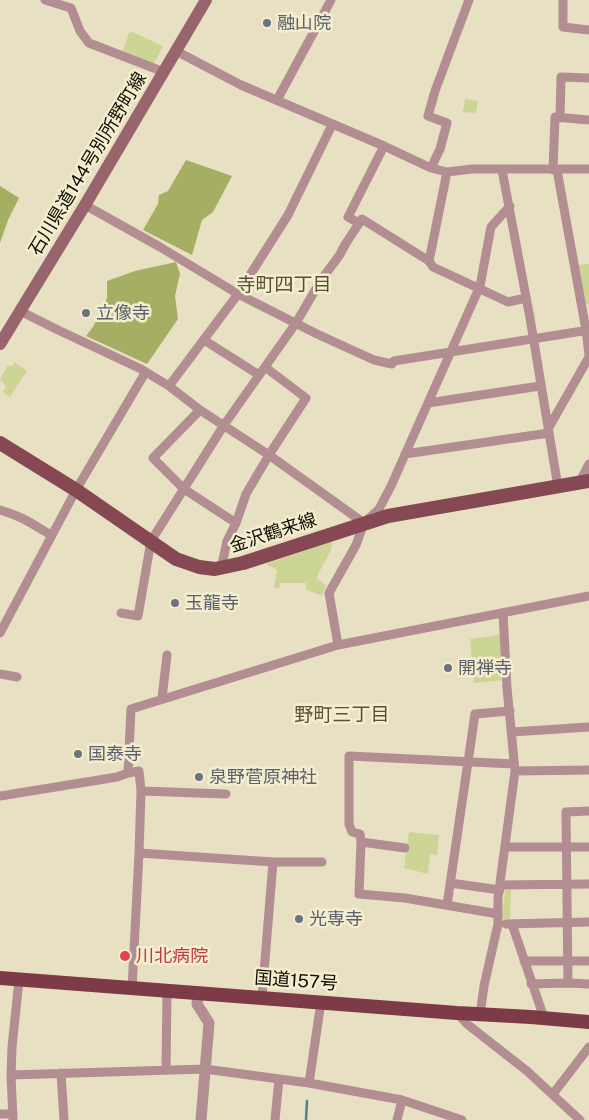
<!DOCTYPE html>
<meta charset="utf-8">
<style>
body{margin:0}
canvas{display:block;background:#e7e0c2}
</style>
<canvas width="589" height="1120"></canvas>
<script>
const ctx = document.querySelector('canvas').getContext('2d');
ctx.lineJoin = 'round';
function paint(path, color) { ctx.fillStyle = color; ctx.fill(path, 'evenodd'); }
function strokePath(path, color, width, dash) { ctx.strokeStyle = color; ctx.lineWidth = width; ctx.lineCap = dash ? 'butt' : 'round'; ctx.setLineDash(dash || []); ctx.stroke(path); }
function write(font, color, halo, rows, align = 'center') {
  ctx.font = font + ' "Public Sans","Noto Sans JP",sans-serif'; ctx.lineWidth = 5; ctx.setLineDash([]); ctx.textBaseline = 'middle'; ctx.strokeStyle = halo; ctx.fillStyle = color; for (const [text, x, y, turn = 0] of rows) {
    ctx.save(); ctx.translate(x, y); ctx.rotate((+turn || 0) * Math.PI / 180); ctx.textAlign = isNaN(turn) ? turn : align; if (halo) ctx.strokeText(text, 0, 0); ctx.fillText(text, 0, 0); ctx.restore();
  }
}
paint(new Path2D(`
 M130,31L163,46L153,65L122,53Z
 M465,99L478,101L476,113L463,112Z
 M589,264V304L584,305L577,265Z
 M14,362L27,371L10,397L3,392L6,386L0,379L8,365L12,367Z
 M332,541L331,550L316,578L326,585L322,596L306,589V583H280V588H274L277,570L266,564Z
 M500,635L503,680L474,683L470,639Z
 M409,832L439,835L437,855L430,854L428,874L404,868Z
 M511,888L510,920L502,918L505,891Z`), '#cdd595');
paint(new Path2D(`
 M186,160L232,176L213,212L202,220L192,255L143,230L158,204L159,195L168,191Z
 M0,186L19,198L8,220L0,243Z
 M176,262L180,274L175,296L178,319L147,364L86,336L93,327L107,298V281L135,271Z`), '#a5ae62');
strokePath(new Path2D(`
 M306,1120L307,1101`), '#47819a', 2.5);
strokePath(new Path2D(`
 M45,0L71,8L80,31L89,43L164,72
 M563,0V27L589,30
 M176,51L241,85L384,146L431,168L447,172L472,169H589
 M277,100L331,0
 M560,118L561,77L589,78
 M431,168L440,149L447,123L428,116L435,91L469,0
 M502,170L530,318L558,487
 M553,170L555,117L589,120
 M557,170L586,330L589,355
 M85,205L160,247L238,294L317,334L374,360L392,364
 M359,223L348,217L384,146
 M429,261L447,172
 M20,311L58,330L141,369L169,386L200,410L269,455L364,523L356,545L329,593L338,645
 M204,340L259,375
 M394,361L589,330
 M169,386L238,294L288,215L332,125
 M428,403L540,386
 M200,410L153,458L184,489L236,523
 M548,429L589,357
 M405,454L549,433
 M579,483L589,464
 M0,510C20,515 34,525 51,535
 M367,520L379,509L391,486L480,286L491,227L510,206
 M221,569L227,541L236,523L246,494L269,455L306,398L265,367
 M121,613L138,616L151,541L224,425L296,323L321,280L339,256L346,243L362,219L429,261L433,267L508,302L526,298
 M0,633L76,490L145,373
 M0,674L17,677
 M162,698L167,655
 M512,732L589,727
 M515,771L589,770
 M128,773L131,709L338,645L589,596
 M141,791L226,794
 M0,796L117,777L128,773L139,771L141,791L139,853L132,989
 M589,811L566,812L568,983L589,984
 M361,842L405,848
 M506,847H589
 M139,853L273,862H322
 M450,883L500,890
 M500,885L589,884
 M447,905L475,714L510,711
 M498,914L405,898L359,894L361,842L360,834L352,832L349,824V756L514,764
 M506,924L589,922
 M512,924L544,1018
 M524,961H589
 M531,984L568,983
 M262,997L273,862
 M457,1013L467,1024L527,1071L580,1120
 M480,1015L484,986L498,924V898L515,771L507,688L503,613
 M166,1070L167,992
 M61,1073L64,1120
 M11,1075L205,1069L309,1083L402,1100L462,1120
 M309,1083L321,1002
 M553,1094L589,1047
 M0,1114H13
 M13,1120L11,1075L12,1047L19,980
 M275,1120L279,1079
 M397,1120L402,1100`), '#b28d92', 9);
strokePath(new Path2D(`
 M198,994L197,1004L209,1023L201,1120`), '#b28d92', 11);
strokePath(new Path2D(`
 M0,344L85,205L206,0`), '#99656d', 12);
strokePath(new Path2D(`
 M0,443L76,490L176,559L199,567L215,569L243,563L388,516L589,481`), '#864853', 14);
strokePath(new Path2D(`
 M0,978L457,1013L531,1017L589,1022`), '#7d3b48', 14);
for (const [x, y, r, color] of [
 [267,23,5,"#6b7280"],
 [86,313,5,"#6b7280"],
 [175,603,5,"#6b7280"],
 [448,668,5,"#6b7280"],
 [78,754,5,"#6b7280"],
 [199,777,5,"#6b7280"],
 [299,919,5,"#6b7280"],
 [125,956,6,"#e0444e"]
]) { const dot = new Path2D(); dot.arc(x, y, r, 0, 2 * Math.PI); ctx.fillStyle = color; ctx.fill(dot); strokePath(dot, '#f4edcf', 2); }
write('18px', '#5b616d', '#f4edcf', [
 ["融山院",277,23],
 ["立像寺",96,313],
 ["玉龍寺",185,603],
 ["開禅寺",458,668],
 ["国泰寺",88,754],
 ["泉野菅原神社",209,777],
 ["光専寺",309,919]
], 'left');
write('18px', '#100e04', '#f4edcf', [
 ["石川県道144号別所野町線",88,164,-59],
 ["金沢鶴来線",273,533,-18],
 ["国道157号",296,981,4]
]);
write('18px', '#be3a42', '#f4edcf', [
 ["川北病院",136,956]
], 'left');
write('19px', '#565036', '#f4edcf', [
 ["寺町四丁目",284,285],
 ["野町三丁目",342,715]
]);
</script>
